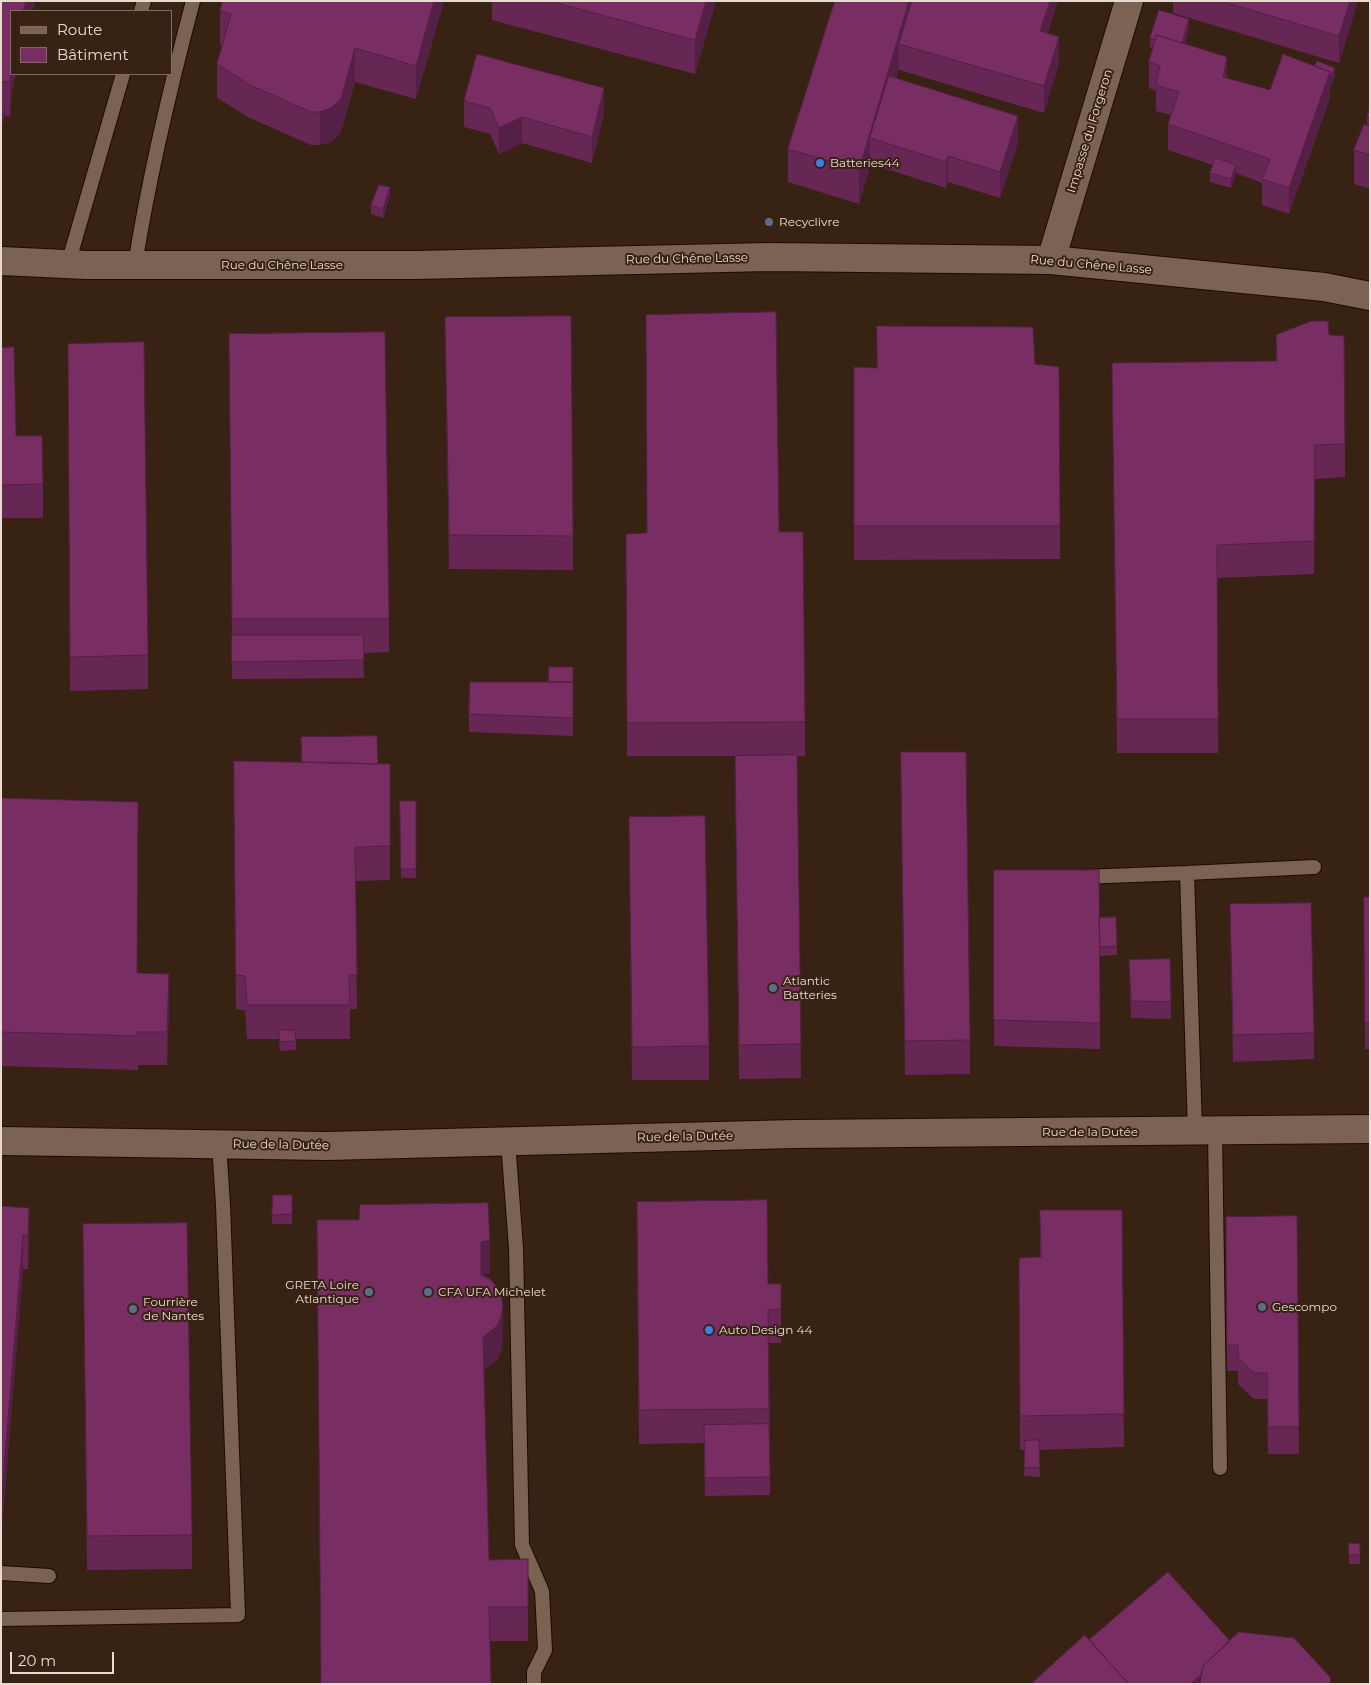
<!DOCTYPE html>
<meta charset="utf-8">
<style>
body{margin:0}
#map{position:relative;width:1371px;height:1685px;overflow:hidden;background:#382213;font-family:Montserrat,sans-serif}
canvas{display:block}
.frame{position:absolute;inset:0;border:2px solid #e9dad1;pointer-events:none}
.legend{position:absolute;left:10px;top:10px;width:162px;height:65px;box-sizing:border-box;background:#382213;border:1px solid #7f6c5f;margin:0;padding:6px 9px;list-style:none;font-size:15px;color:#e9dad1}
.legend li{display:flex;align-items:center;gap:10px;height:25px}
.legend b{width:25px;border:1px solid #7f6c5f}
.scale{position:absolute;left:10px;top:1652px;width:104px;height:22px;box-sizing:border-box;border:2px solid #e9dad1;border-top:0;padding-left:6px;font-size:15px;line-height:18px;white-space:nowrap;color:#e9dad1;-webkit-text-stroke:4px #382213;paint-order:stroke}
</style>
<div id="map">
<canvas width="1371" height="1685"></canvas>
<div class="frame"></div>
<ul class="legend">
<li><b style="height:6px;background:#7b6252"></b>Route</li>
<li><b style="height:14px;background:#782d63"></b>Bâtiment</li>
</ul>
<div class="scale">20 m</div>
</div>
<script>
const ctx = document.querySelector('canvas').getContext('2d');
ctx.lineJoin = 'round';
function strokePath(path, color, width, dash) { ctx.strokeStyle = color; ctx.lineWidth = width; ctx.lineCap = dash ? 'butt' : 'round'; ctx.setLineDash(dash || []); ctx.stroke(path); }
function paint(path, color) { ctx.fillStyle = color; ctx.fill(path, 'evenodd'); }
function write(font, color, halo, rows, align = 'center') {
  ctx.font = font + ' Montserrat,sans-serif'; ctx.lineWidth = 4; ctx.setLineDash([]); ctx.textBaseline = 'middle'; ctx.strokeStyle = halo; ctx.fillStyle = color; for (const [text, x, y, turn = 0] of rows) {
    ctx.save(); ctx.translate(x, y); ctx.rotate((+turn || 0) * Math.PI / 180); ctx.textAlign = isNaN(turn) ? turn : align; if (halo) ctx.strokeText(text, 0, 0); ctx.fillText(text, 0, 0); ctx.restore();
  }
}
const lane = new Path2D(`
 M141,11L144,1
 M68,264L123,74
 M135,265C149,176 170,88 193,1
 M1187,873L1314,867
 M1081,877L1187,873L1195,1131
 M1215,1131L1220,1468
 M508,1141L516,1248L522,1545L542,1591L545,1650L534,1672V1684
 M1,1573L49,1576
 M1,1619L238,1615L223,1205L219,1144`);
const street = new Path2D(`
 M1051,260L1129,1
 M1,261L86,265H416L769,257L1051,260L1324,287L1370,296
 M1,1141L327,1146L795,1134L1370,1129`);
strokePath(lane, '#1e0b01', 16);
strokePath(street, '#1e0b01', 30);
strokePath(lane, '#7b6252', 14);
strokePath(street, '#7b6252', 28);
paint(new Path2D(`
 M1,1H35L12,89L10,116H5L2,126H1Z
 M223,1H444L416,99L355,82L341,132L331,142L320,145H311L250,118L217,98V64L222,45H220V11Z
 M492,1H716L695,74L492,20Z
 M835,1H1058L1048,33L1059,63L1044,113L899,70V68L896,79L1018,142L1000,198L948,182L946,188L871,164L859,204L788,182V149Z
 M1173,1H1358L1339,63L1173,13Z
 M1189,28L1185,44L1227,78L1270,90L1335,77L1330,87V98L1289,214L1262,205V183L1236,173L1231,188L1210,182V173L1213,165L1168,150V124L1171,115L1156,111V91L1149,88V62L1153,48L1150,47V38Z
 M464,101L604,114L592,163L522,143L499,154L490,134L464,127Z
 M1370,108V189L1354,184V150L1367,125V117Z
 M390,196L383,218L371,214V205Z
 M445,317L573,536V570L449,569Z
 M877,326L1035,364L1059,367L1060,559L854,560V367L877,368Z
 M229,334L389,619V652L363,653L364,678L232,679V641Z
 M1276,335H1329L1345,444V477L1315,479L1314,574L1217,578L1218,753H1117L1112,363L1276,361Z
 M68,344L148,655V689L70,691Z
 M1,348L16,436L43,484V518H1Z
 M779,532L805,722V756H797L801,1078L739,1079L735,756H627L626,534Z
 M573,667V736L469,732V714L549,682Z
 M301,737L378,764H390V880L355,881L357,1009H350V1039H296V1050L280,1051L279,1039H247L245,1010L236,1009L234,795L301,762Z
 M901,752L970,1040V1074L905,1075Z
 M1,798L137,973L169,1007L167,1065H138V1070L1,1066Z
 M400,801H416V878H401Z
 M629,817L709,1046V1080H632Z
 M994,870L1099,918L1117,946V955L1100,956V1049L994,1046Z
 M1364,897H1370V1049H1365Z
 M1230,904L1314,1033V1059L1233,1062Z
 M1170,959L1171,1019L1131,1018L1129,960Z
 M273,1195H292V1224H272Z
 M1,1206L29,1208L28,1269H23L2,1528Z
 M1040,1210H1122L1124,1447L1039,1450L1040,1477L1024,1476L1025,1450H1020L1019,1258L1040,1257Z
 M1297,1216L1299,1454H1268L1267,1399H1254L1238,1384V1371H1227L1226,1217Z
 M83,1224L192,1535V1569L87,1570Z
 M637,1235L768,1284L781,1309V1343H769L770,1495L705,1496L704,1443L639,1444Z
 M317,1254L490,1273L482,1275L503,1340L501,1351L497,1360L484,1370L489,1560L528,1559V1641H490Z
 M1349,1543L1360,1544V1564H1349Z`), '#672755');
paint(new Path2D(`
 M26,1H35L32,11H23Z
 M434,1H444L416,99V66Z
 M706,1H716L695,74V40Z
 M909,1H919L899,44V68L878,140L870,138V164H871L859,204V170Z
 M1050,1H1058L1040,57V31Z
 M1350,1H1358L1339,63V36Z
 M1189,19V28L1181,56V47Z
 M1059,37V63L1044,113V86Z
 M355,48V82L341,132L331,142L320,145V112Z
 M1227,57V83L1223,77Z
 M11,65V74H16L12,89L10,116V82Z
 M1335,68V77L1330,87V98L1289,214V188L1330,72Z
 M604,88V114L592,163V137Z
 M5,107V116L2,126V117Z
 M1018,116V142L1000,198V172Z
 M522,117V143L499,154V128Z
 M948,156V182L946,188V162Z
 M1236,165V174L1231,188V179Z
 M390,187V196L383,218V209Z
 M169,974V1007L167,1065V1032Z
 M29,1208V1242L28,1269V1235Z
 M23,1235V1269L2,1528V1494Z
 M490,1240V1273L481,1276V1242Z
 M503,1306V1340L501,1351L497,1360L483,1371V1337Z
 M1203,1674L1220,1684H1190Z`), '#542045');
const building = new Path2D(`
 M1,1H26L23,11H11V65L10,82H1Z
 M223,1H434L416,66L355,48L341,99L331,108L320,112H311L250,85L217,64L231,14L220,11Z
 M550,1H706L695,40Z
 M835,1H909L859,170L788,149Z
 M912,1H1050L1040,31L1059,37L1044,86L899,44Z
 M1221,1H1350L1339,36Z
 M1159,10L1189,19L1182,43L1157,35L1155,40L1150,38Z
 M1157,35L1227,57L1223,77L1270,90L1283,54L1330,72L1289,188L1262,179L1270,159L1168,124L1179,92L1156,85L1160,66L1149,62Z
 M477,54L604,88L592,137L522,117L499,128L490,108L464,101Z
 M1317,61L1335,68L1330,78V72L1315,66Z
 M889,76L1018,116L1000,172L948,156L946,162L870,138Z
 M1,107H5L2,117H1Z
 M1370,108V118L1367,117Z
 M1364,124L1370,126V155L1354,150Z
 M1216,158L1236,165L1231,179L1210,173Z
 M379,185L390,187L383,209L371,205Z
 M776,312L779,532H803L805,722L627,723L626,534L647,533L646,315Z
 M571,316L573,536L449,535L445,317Z
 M1312,321H1328L1329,335L1344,336L1345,444L1315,445L1314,541L1217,545L1218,719H1117L1112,363L1277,361L1276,335Z
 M877,326L1033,327L1035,364L1059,367L1060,526H854V367L877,368Z
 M385,332L389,619H232L229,334Z
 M144,342L148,655L70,657L68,344Z
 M14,347L16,436H42L43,484L1,485V348Z
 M232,635H363L364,660L232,662Z
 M549,667H573V682H549Z
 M470,682H573V718L469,714Z
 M377,736L378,764L302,762L301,737Z
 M901,752H966L970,1040L905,1041Z
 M797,755L801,1044L739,1045L735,756Z
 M234,761L390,764V846L355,847L357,975H349L350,1005H247L245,976L236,975Z
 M1,798L138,802L137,973L169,974L167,1032H137L138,1036L1,1032Z
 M400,801H416V869H401Z
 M705,816L709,1046L632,1047L629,817Z
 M994,870H1099L1100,1023L994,1020Z
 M1364,897H1370V1023H1365Z
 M1311,903L1314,1033L1233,1035L1230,904Z
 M1116,917L1117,946L1100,947L1099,918Z
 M1170,959L1171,1002L1131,1001L1129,960Z
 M279,1030H295L296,1041L280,1042Z
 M273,1195H292V1214L272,1215Z
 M767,1200L768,1284H781V1309L768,1310L769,1409L639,1410L637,1202Z
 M488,1203L490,1240L481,1242V1275L490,1279L497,1287L501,1294L503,1306L501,1317L497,1326L483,1337L489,1560L528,1559V1607H489L491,1684H321L317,1220H359L360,1205Z
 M1,1206L29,1208L28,1235H23L2,1494Z
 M1040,1210H1122L1124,1414L1020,1416L1019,1258L1041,1257Z
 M1297,1216L1299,1427H1268L1267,1373H1254L1238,1357V1345H1227L1226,1217Z
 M187,1223L192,1535L87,1536L83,1224Z
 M769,1424L770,1477L705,1478L704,1425Z
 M1039,1440L1040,1468L1024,1467L1025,1441Z
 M1349,1543L1360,1544V1555H1349Z
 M1168,1572L1230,1641L1203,1666L1201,1675L1190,1684H1129L1089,1640Z
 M1239,1632L1294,1638L1331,1678L1330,1684H1200L1203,1666Z
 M1085,1635L1129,1684H1031Z`);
paint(building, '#782d63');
strokePath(building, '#542045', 1);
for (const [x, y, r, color] of [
 [820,163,5,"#3f7fe0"],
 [769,222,5,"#5c6f8a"],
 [773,988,5,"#5c6f8a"],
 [369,1292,5,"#5c6f8a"],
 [428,1292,5,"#5c6f8a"],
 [1262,1307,5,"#5c6f8a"],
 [133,1309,5,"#5c6f8a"],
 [709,1330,5,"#3f7fe0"]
]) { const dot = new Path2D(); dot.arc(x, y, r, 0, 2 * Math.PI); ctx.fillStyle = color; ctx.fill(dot); strokePath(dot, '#382213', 2); }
write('12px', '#e9dad1', '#382213', [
 ["Impasse du Forgeron",1090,131,-73],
 ["Rue du Chêne Lasse",687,259,-1],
 ["Rue du Chêne Lasse",282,265],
 ["Rue du Chêne Lasse",1091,265,5],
 ["Rue de la Dutée",1090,1132],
 ["Rue de la Dutée",685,1137,-1],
 ["Rue de la Dutée",281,1145,1]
]);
write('12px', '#e9dad1', '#382213', [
 ["Batteries44",830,163],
 ["Recyclivre",779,222],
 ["Atlantic",783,981],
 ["Batteries",783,995],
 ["GRETA Loire",359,1285,"right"],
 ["Atlantique",359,1299,"right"],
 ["CFA UFA Michelet",438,1292],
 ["Fourrière",143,1302],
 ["de Nantes",143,1316],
 ["Gescompo",1272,1307],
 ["Auto Design 44",719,1330]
], 'left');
</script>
